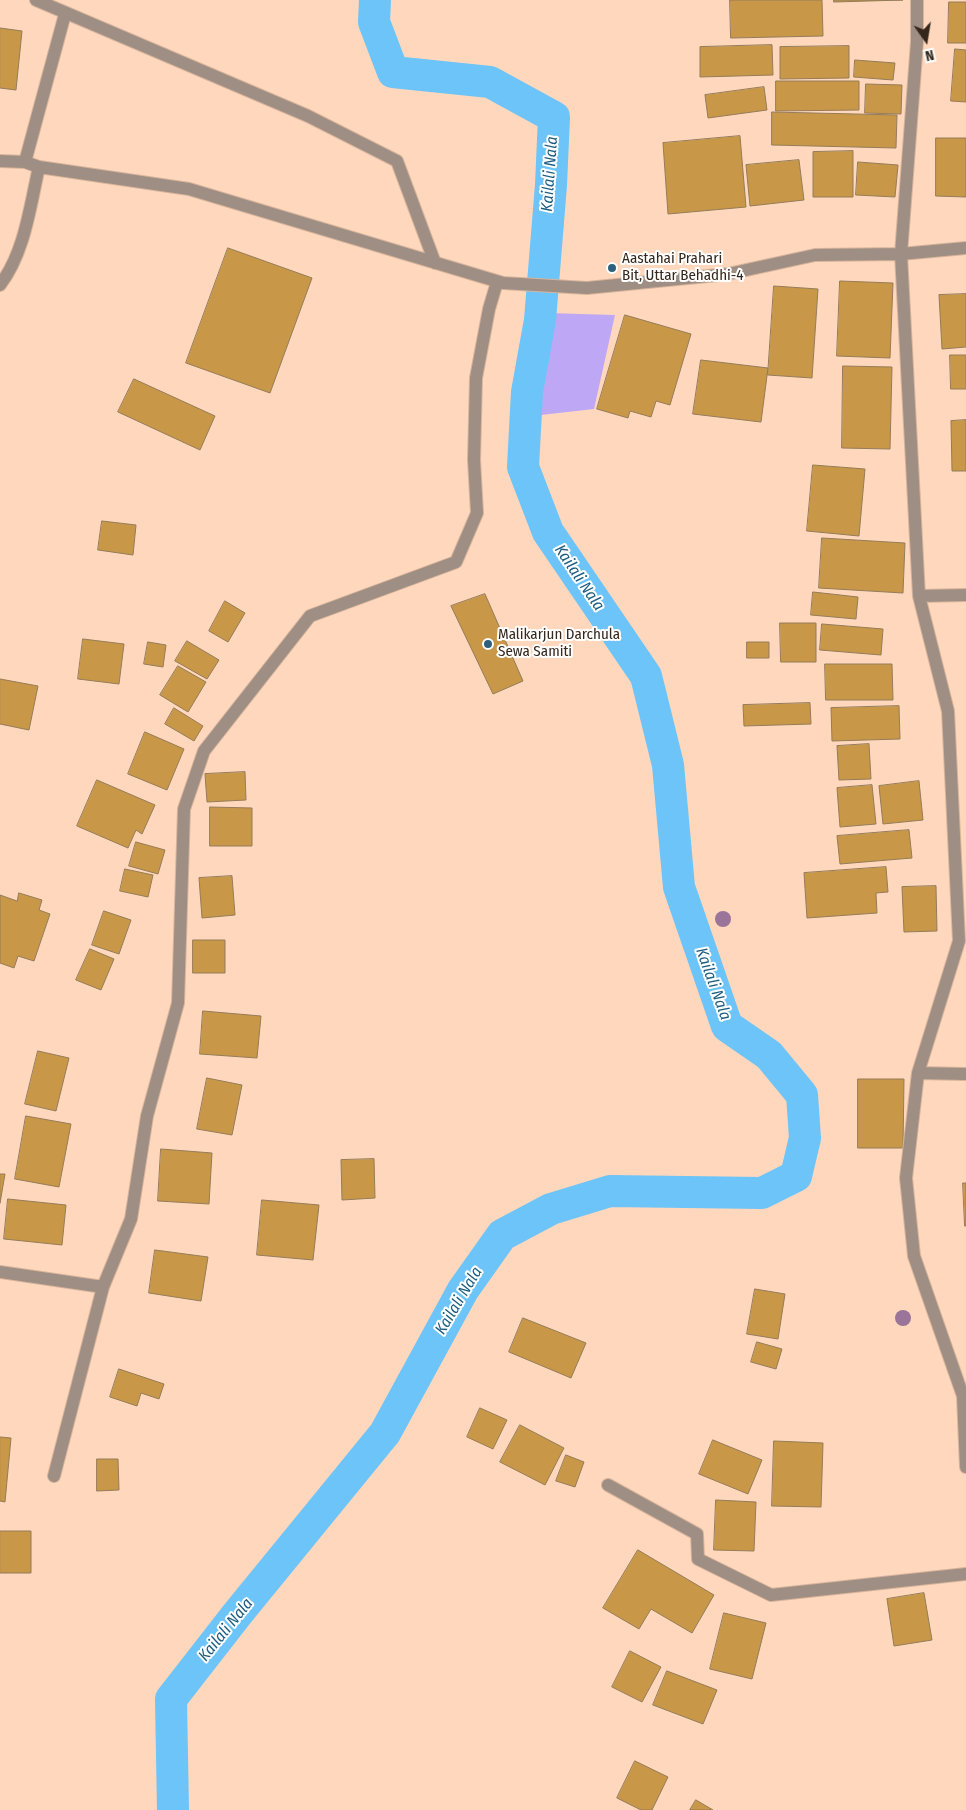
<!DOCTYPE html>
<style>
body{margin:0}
#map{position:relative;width:966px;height:1810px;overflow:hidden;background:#ffd7bc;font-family:"Fira Sans Condensed",sans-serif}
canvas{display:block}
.north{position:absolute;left:901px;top:15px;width:50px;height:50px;-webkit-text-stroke:4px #fff;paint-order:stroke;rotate:167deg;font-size:14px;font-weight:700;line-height:20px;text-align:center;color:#35271c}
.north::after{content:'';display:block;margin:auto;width:18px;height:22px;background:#35271c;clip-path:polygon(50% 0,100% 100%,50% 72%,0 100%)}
</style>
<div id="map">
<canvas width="966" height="1810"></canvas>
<div class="north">N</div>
</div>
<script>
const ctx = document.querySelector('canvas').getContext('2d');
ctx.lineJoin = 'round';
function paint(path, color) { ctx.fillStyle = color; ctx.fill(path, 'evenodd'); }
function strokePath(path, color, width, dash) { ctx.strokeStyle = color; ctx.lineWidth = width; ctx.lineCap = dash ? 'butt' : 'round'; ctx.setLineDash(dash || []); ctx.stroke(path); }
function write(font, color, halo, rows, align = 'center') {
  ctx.font = font + ' "Fira Sans Condensed",sans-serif'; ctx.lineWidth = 4; ctx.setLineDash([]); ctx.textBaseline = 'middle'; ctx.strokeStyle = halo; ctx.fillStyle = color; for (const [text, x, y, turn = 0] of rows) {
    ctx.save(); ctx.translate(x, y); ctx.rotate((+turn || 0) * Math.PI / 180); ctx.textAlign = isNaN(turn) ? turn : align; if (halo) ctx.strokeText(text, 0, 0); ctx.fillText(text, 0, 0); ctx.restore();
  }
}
paint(new Path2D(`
 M547,313L615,315L594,409L532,416Z`), '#bea8f6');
strokePath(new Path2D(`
 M173,1810L171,1699L238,1613L385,1433L463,1290L502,1235L551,1209L610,1191L762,1193L796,1176L805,1138L802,1095L769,1055L727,1026L679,887L668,765L646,676L548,532L523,467L527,392L540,320L551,185L554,117L490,82L393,72L374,22L375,0`), '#6dc4f8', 32);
const building = new Path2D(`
 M730,0H822L823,36L731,38Z
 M834,0H903L834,2Z
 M949,2H966V43H948Z
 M0,28L22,31L16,90L0,88Z
 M772,45L773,75L700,77V47Z
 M849,46V78L780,79V47Z
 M955,49L966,50V102L951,101Z
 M855,60L895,63L893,80L854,77Z
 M776,81H859V110L776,111Z
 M866,84L902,85L901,114L865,113Z
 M764,87L767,110L708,118L705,95Z
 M772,112L897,115L896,148L772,145Z
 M740,136L746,207L668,214L663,143Z
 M936,138H966V197L936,196Z
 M853,151V197H813V152Z
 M799,160L804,200L750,206L746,165Z
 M858,162L898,165L895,197L856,195Z
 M228,248L312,278L270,393L186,363Z
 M840,281L893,283L890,358L837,356Z
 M774,286L818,289L812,378L768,375Z
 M966,294V347L942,349L939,295Z
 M625,315L691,334L670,405L656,401L651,417L630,411L628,418L597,409Z
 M950,355H966V389H951Z
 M701,360L768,368L761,422L693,414Z
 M843,366L892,367L890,449L842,448Z
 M134,379L215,416L200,450L118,412Z
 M966,420V471H952L951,421Z
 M813,465L865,469L859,536L807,531Z
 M102,521L136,525L133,555L98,550Z
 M822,538L905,543L903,593L819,588Z
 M813,592L858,597L856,619L811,615Z
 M485,594L523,681L493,694L451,606Z
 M225,601L245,613L228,642L209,631Z
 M780,623H816V662H781Z
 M822,624L883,629L881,655L820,650Z
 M83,639L124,644L119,684L78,679Z
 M187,641L219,660L207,679L175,661Z
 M148,642L166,645L163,667L144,664Z
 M747,642H769V658H747Z
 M825,664H892L893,700H826Z
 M178,666L206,682L188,712L160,695Z
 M0,679L38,686L29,730L0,724Z
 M810,703L811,724L744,726L743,705Z
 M899,706L900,739L832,741L831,708Z
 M174,708L203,726L194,741L165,724Z
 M145,732L184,749L167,790L128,774Z
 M869,744L871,779L839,780L837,746Z
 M245,772L246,800L207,802L205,774Z
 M97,780L155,805L142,834L136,830L128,848L77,826Z
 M919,781L923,820L883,824L879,786Z
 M872,785L876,824L840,827L837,788Z
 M210,807L252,808V846H210Z
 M909,830L912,858L840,864L837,836Z
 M136,842L165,850L158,874L129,866Z
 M886,867L888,892L876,893L877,913L807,918L804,873Z
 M125,869L153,875L148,897L120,891Z
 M232,876L235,915L202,918L199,878Z
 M936,886L937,931L904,932L902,887Z
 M19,893L42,900L39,910L50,914L34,961L18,956L14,968L0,963V895L17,901Z
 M104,911L131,920L119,954L92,945Z
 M193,940H225V973H193Z
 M90,949L114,959L101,990L76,980Z
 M203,1011L261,1016L257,1058L200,1054Z
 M38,1051L69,1058L56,1111L25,1104Z
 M207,1078L242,1085L232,1135L197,1129Z
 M858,1079H904L903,1148H858Z
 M26,1116L71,1124L59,1187L15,1179Z
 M161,1149L212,1153L209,1204L158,1201Z
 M374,1159L375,1198L342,1200L341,1160Z
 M0,1174H5L0,1203Z
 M963,1183H966V1226H965Z
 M8,1199L66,1205L62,1245L4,1239Z
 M262,1200L319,1205L313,1260L257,1255Z
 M155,1250L208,1257L201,1301L149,1293Z
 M755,1289L785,1294L778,1339L747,1334Z
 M523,1318L586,1343L571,1378L509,1352Z
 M757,1342L782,1349L776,1369L751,1362Z
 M119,1369L164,1384L159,1399L141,1393L137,1406L110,1397Z
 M480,1408L507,1420L493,1449L467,1437Z
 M520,1425L564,1448L545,1485L500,1462Z
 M0,1437L11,1438L5,1502L0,1501Z
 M713,1440L762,1460L748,1494L699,1474Z
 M774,1441L823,1443L821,1507L772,1506Z
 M566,1455L584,1462L575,1487L556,1481Z
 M97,1459H118L119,1490L97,1491Z
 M716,1500L756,1502L754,1551L714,1550Z
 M0,1531H31V1573H0Z
 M638,1550L714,1595L692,1633L651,1609L639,1629L603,1608Z
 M924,1593L932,1640L894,1646L887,1599Z
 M724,1613L766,1623L752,1679L710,1669Z
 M630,1651L661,1667L642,1702L612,1687Z
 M667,1671L717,1690L703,1724L653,1705Z
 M635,1761L668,1777L652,1810H641L617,1798Z
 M696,1800L713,1810H690Z`);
paint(building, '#c89748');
strokePath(building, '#947c59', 1);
const minor = new Path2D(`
 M36,0L308,116L397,161L435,263
 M917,0V42L901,254L919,596L948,711L959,941L918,1073L906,1178L914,1256L963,1396L966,1467
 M0,161L25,162L39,167L189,189L503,283L587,288L728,274L815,255L901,254L966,248
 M25,162L65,14
 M0,285C25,252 30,206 39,167
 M919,596L966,595
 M918,1073L966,1074
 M0,1272L103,1287
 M54,1476L103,1287L131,1219L147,1116L178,1003L184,809L204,751L310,616L456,562L477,513L474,460L476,378L489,309L497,282
 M608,1485L697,1534L698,1559L771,1595L966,1574`);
strokePath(minor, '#d7b49c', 14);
strokePath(minor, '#9f8e83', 12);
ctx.fillStyle = '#9a7499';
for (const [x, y] of [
 [723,919],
 [903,1318]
]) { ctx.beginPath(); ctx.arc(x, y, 8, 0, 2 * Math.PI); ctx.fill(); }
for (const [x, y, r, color] of [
 [612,268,5,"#2e607d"],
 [488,644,5,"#2e607d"]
]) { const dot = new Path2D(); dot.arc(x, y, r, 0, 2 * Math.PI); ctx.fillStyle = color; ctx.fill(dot); strokePath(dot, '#fff', 2); }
write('15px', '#35271c', '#fff', [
 ["Aastahai Prahari",622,259],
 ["Bit, Uttar Behadhi-4",622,276],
 ["Malikarjun Darchula",498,635],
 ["Sewa Samiti",498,652]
], 'left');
write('italic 16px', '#1b5c7f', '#fff', [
 ["Kailali Nala",550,174,-86],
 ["Kailali Nala",579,578,56],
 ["Kailali Nala",713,984,70],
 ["Kailali Nala",459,1301,-59],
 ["Kailali Nala",226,1630,-51]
]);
</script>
